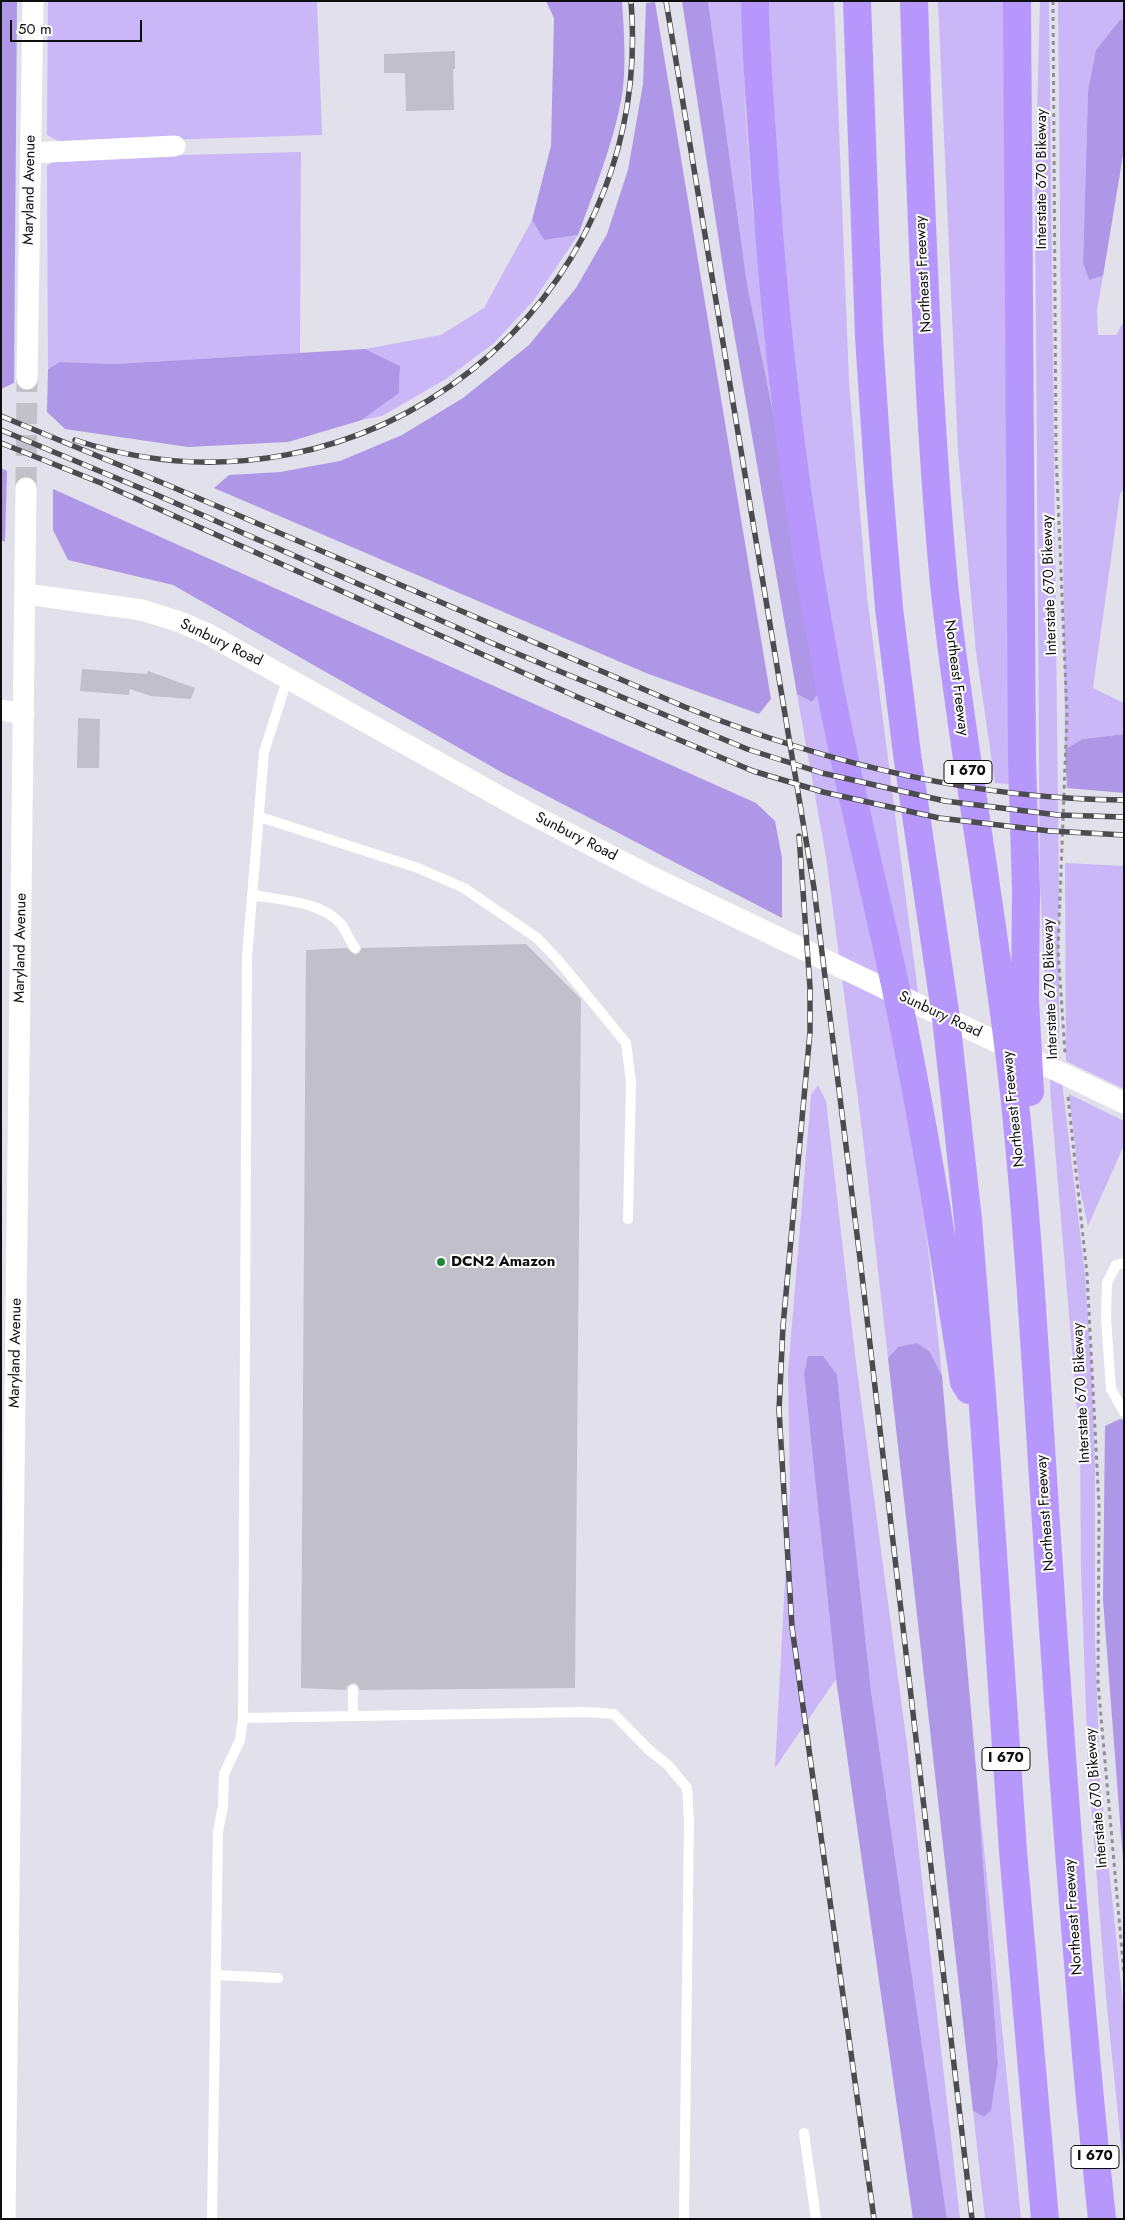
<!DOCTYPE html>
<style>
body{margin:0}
#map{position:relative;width:1125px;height:2220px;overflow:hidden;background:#e2e0ea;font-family:Jost,sans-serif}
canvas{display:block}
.frame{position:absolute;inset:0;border:2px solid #0f0e11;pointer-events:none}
.scale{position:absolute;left:10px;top:20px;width:132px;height:22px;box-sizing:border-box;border:2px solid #0f0e11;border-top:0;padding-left:6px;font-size:15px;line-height:18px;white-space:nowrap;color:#0f0e11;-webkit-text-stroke:4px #fff;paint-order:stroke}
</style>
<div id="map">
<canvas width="1125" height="2220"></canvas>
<div class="frame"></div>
<div class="scale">50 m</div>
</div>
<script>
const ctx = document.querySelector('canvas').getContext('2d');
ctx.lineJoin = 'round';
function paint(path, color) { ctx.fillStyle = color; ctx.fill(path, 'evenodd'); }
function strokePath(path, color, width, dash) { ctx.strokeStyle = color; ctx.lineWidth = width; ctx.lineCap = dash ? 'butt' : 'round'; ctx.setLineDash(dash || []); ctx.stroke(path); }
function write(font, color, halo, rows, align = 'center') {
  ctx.font = font + ' Jost,sans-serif'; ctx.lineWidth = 4; ctx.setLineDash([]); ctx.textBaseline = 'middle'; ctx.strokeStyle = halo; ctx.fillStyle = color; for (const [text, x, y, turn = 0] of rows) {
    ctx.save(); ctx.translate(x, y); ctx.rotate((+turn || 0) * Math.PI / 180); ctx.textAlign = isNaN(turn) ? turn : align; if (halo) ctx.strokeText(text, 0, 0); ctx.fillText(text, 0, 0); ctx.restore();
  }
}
paint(new Path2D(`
 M48,1H317L322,135L62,143L47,135Z
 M708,1H744L745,105L753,212L774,417L747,284Z
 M769,1H834L849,382L867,596L919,1000L909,1001C867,810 824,617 799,422C781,283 773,142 769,1Z
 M938,1H1010L1017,785L995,783L976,652L958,451Z
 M1040,1H1049L1059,898V1056L1085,1275L1092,1378L1095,1460V1638L1100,1781L1124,2014V2174L1106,1997L1088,1764L1081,1570L1080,1444L1051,1101L1040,884L1035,192Z
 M1058,1H1124V19L1120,20L1088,91L1083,262L1089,280L1103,276L1097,310L1098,335H1116L1124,321V489L1120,494L1093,688L1124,703V734L1083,739L1065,749Z
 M301,152L300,353L115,364L60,362L48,369L47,166L58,158Z
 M532,220L544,240L578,235L534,300L494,343L446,379L382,416L362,420L399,393L400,366L365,349L441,335L484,308Z
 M820,691C859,873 901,1056 927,1241C933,1286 937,1331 942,1376L930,1352L898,1347L888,1358L862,1130L826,857L797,694L812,702Z
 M1065,863L1124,866V1089L1066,1061Z
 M818,1085L826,1101L856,1363L907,1745L960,2219H947L871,1691L837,1375L804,1374L836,1679L775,1768L790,1489L788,1372L811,1095Z
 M1069,1094L1124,1121V1145L1088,1226L1080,1189Z
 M976,1768L1021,2219H985L973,2111L984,2117L998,2063Z`), '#c9b7f7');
paint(new Path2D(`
 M1,1H17L14,383L1,389Z
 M546,1H622C624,31 627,71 621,101C612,147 594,191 578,235L544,240L532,220L551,146L554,18Z
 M682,1H708L747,284L774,417L820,691L812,702L797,694L726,287Z
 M655,2L771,699L759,714L646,673L214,488L229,475L280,472L340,461L402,435L463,398L529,345L576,288L607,234L628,170L643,84L646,3Z
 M1124,19V149L1103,276L1089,280L1083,263L1088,91L1096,50L1120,20Z
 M365,349L400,366L399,393L362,420L288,442L188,447L65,429L47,412L48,369L60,362L115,364Z
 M1,468L7,471L5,542L1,540Z
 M53,489L756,803L775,821L782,858V918L503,773L173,585L68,560L53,530Z
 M1124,734V793L1067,788L1065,749L1083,739Z
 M917,1343L930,1352L942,1376L976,1768L998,2063L991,2110L984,2117L973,2111L888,1358L898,1347Z
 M808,1356H823L837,1375L871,1691L947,2219H913L836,1679L804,1374Z
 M1120,1419L1124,1420V1873L1103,1600L1105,1426Z`), '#af97e7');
paint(new Path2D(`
 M455,51V69H453L454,110L406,111L405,73H384V54Z
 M82,669L147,674L148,671L195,688L191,699L151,696L130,689L129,695L80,691Z
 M78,718L100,719L99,768H77Z
 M526,944L581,999L575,1688L360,1690L357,1684L353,1683L347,1686L346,1690L301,1688L306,950L347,948L355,955L359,953L362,948Z`), '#c1bfc9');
strokePath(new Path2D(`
 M26,488L27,379`), '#c2c0c9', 21, [21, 11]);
strokePath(new Path2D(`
 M1053,1L1056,452L1067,715L1058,950L1065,1053
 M1068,1097L1087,1274L1099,1505L1098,1683L1124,1974`), '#919097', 3, [4, 4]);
strokePath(new Path2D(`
 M260,817L418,868L464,888L537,938L558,960L626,1043L631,1082L628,1219
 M252,895C280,900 321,901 341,924C346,931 350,941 355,948
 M1124,1263L1116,1265L1107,1283L1106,1318L1111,1389L1124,1412
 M353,1716V1690
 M243,1718L586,1712L614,1714L649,1750L668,1765L687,1788L689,1820L684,2219
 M216,1975L278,1978
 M804,2133L816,2219
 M212,2219L218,1831L223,1806L224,1774L240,1740L243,1718L247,957L264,752L288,677`), '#fff', 10);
strokePath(new Path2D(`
 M30,153L175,146
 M27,379L33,1
 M26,594L142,610L180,622L208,634L529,813L652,877L1124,1103
 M1,710L24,714
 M5,2219L26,488`), '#fff', 21);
strokePath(new Path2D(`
 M755,1C756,60 761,118 765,177C776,345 797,513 828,678C848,784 875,889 897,994C924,1123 944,1252 964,1382L969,1390
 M857,1L869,337L879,487L889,608L907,754L946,1018L968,1220L984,1420L1013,1851L1045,2219
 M914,1C918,132 923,262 930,393C934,459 938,527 945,593C964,764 997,933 1015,1103C1030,1248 1037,1393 1047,1538C1062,1765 1078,1992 1102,2219
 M1017,1L1022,761L1026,890L1025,999L1030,1092`), '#b698fc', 28);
const rail = new Path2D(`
 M666,1L814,888L861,1267L972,2219
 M1,416L170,486L685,707C825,763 973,799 1124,800
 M1,430L157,495L494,644L747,749L822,773L945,801L1058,815L1124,817
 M75,440C365,536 656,305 631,1
 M1,443L101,483L575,696L753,771L823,792L939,818L1050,831L1124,835
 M799,836L810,987V1032L783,1326L779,1410L792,1627L874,2219`);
strokePath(rail, '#4c4b50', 5.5);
strokePath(rail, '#fff', 4, [11]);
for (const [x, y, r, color] of [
 [441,1262,5,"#238539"]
]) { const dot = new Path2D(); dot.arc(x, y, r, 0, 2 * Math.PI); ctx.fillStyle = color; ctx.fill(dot); strokePath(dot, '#fff', 2); }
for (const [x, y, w] of [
 [968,772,48],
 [1006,1759,48],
 [1095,2157,48]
]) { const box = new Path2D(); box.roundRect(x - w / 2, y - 11.5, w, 23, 4); ctx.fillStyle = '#fff'; ctx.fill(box); strokePath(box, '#0f0e11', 1); }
write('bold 14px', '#0f0e11', null, [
 ["I 670",968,772],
 ["I 670",1006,1759],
 ["I 670",1095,2157]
]);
write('15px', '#0f0e11', '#fff', [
 ["Interstate 670 Bikeway",1042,179,-90],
 ["Maryland Avenue",30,190,-89],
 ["Northeast Freeway",924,274,-93],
 ["Interstate 670 Bikeway",1050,585,-92],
 ["Sunbury Road",221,643,26],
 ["Northeast Freeway",956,678,83],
 ["Sunbury Road",576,837,27],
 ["Maryland Avenue",21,948,-89],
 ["Interstate 670 Bikeway",1051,989,-92],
 ["Sunbury Road",940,1015,25],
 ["Northeast Freeway",1014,1109,-96],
 ["Maryland Avenue",16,1353,-89],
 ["Interstate 670 Bikeway",1082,1393,-93],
 ["Northeast Freeway",1046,1513,-94],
 ["Interstate 670 Bikeway",1097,1798,-95],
 ["Northeast Freeway",1074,1917,-94]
]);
write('bold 15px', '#0f0e11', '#fff', [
 ["DCN2 Amazon",451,1262]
], 'left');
</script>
